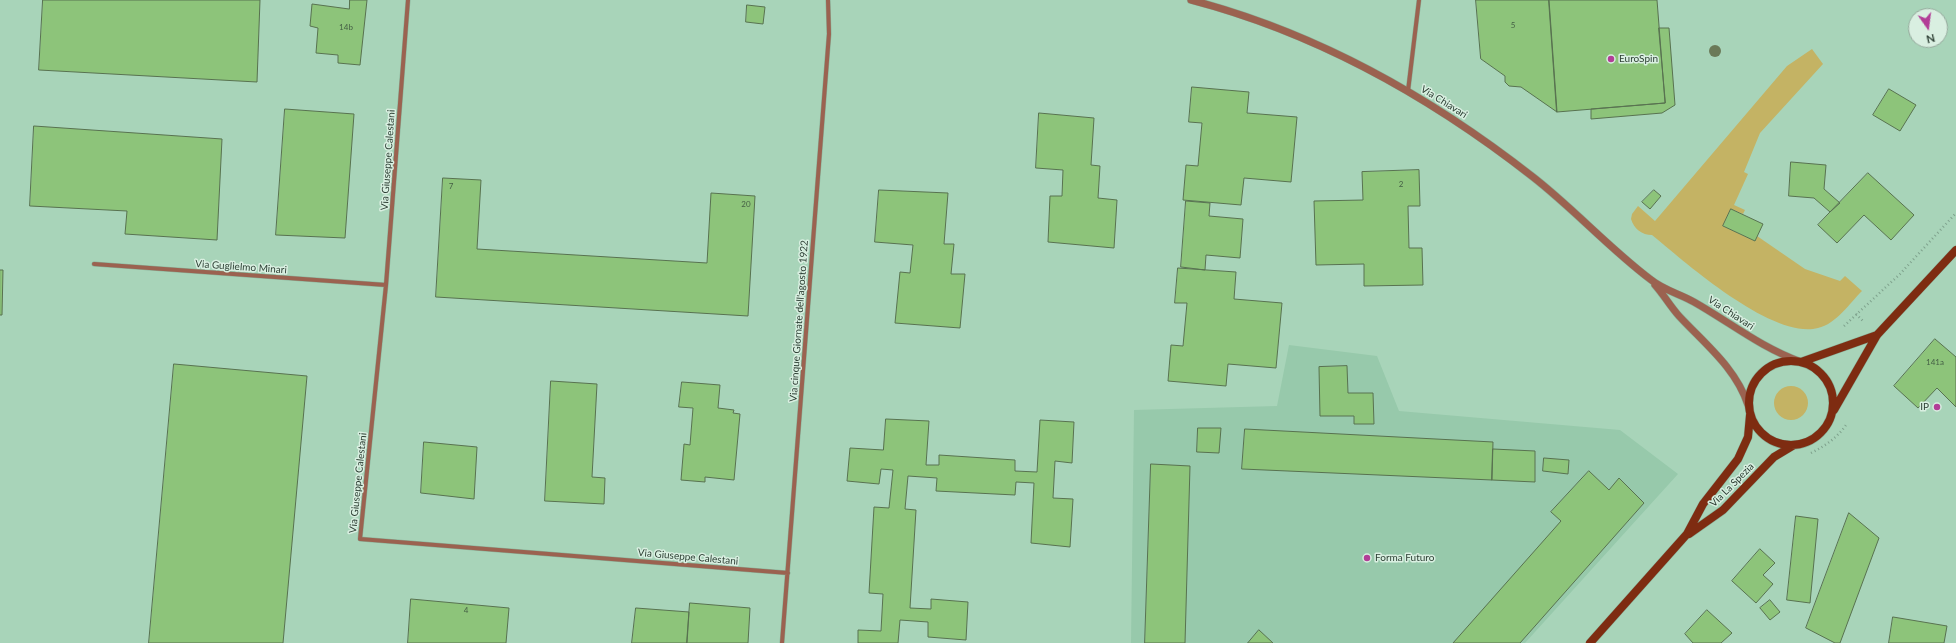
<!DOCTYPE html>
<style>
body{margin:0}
#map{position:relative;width:1956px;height:643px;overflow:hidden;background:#a8d4b9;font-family:Lato,sans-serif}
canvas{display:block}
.north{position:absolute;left:1908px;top:8px;width:40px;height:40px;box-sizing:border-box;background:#d9efe1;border:1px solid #95a99c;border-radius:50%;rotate:166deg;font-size:11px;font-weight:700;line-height:16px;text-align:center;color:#2e4035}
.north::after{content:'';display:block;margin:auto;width:14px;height:18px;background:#b23e97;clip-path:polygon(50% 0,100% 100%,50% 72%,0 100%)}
</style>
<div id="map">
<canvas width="1956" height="643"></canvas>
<div class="north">N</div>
</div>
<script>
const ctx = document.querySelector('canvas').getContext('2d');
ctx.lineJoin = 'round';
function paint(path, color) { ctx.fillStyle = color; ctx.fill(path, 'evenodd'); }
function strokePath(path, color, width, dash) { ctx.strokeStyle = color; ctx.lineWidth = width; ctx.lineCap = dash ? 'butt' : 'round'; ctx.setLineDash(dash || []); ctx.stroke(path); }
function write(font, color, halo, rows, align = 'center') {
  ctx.font = font + ' Lato,sans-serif'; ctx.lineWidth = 3; ctx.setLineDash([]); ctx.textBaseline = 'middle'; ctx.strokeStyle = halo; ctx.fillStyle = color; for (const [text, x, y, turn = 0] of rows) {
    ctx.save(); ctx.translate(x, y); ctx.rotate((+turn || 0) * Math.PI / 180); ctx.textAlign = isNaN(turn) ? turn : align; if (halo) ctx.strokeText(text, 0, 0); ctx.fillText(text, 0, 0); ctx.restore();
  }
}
paint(new Path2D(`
 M1289,345L1377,356L1399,411L1620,430L1678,474L1525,643H1131L1134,410L1277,406Z`), '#97c9ab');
paint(new Path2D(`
 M1812,49L1823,64L1760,133L1744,172L1748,174L1734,205L1745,210L1743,214L1731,209L1723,226L1755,241L1757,236L1805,269L1840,281L1845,276L1862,291C1850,303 1836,324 1818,328C1773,340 1686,263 1652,235C1642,235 1634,229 1631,219L1632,214L1638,206L1655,221L1787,66Z
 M1774 403a17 17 0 1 1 34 0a17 17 0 1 1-34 0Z`), '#c4b364');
const building = new Path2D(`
 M43,0H260L257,82L39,70Z
 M350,0H367L360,65L338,63V55L316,53L318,28L310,26L312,4L349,9Z
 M1476,0H1549L1557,112L1521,87L1509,86L1505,82V76L1481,59Z
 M1549,0H1657L1665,103L1557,112Z
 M747,5L765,7L763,24L746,22Z
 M1659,28H1669L1675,105L1662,113L1591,119V109L1665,103Z
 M1192,87L1249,92L1247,113L1297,117L1291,182L1244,178L1241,205L1183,200L1186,165L1198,166L1202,123L1189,122Z
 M1889,89L1916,105L1900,131L1873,115Z
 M285,109L354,114L345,238L276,235Z
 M1039,113L1094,118L1091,165L1100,166L1098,198L1117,200L1114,248L1048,242L1050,196H1062L1063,170L1036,168Z
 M34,126L222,139L217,240L125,234L127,211L30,206Z
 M1791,162L1826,165L1824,189L1840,203L1830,212L1814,198L1789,196Z
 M1419,170L1420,206H1408L1409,248H1422L1423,285L1364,286V264L1316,265L1314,201L1363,200L1362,172Z
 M1868,173L1914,215L1891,240L1864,215L1837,243L1818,225Z
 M443,178L481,180L477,249L707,263L711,193L755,196L748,316L436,297Z
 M879,190L948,193L944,244H954L951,274H965L960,328L895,323L900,272L910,273L913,245L875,242Z
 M1654,190L1661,196L1650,209L1642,202Z
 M1186,201L1210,203L1209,216L1243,219L1240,258L1206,255L1205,270L1181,267Z
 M1731,209L1763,224L1755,241L1723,226Z
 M1178,268L1236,272L1234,299L1282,303L1276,368L1228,364L1226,386L1168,381L1171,345L1183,346L1187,303H1175Z
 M0,270H3L2,315H0Z
 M1935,339L1956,357V407L1937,388L1918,408L1894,386Z
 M174,364L307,376L283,643H149Z
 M1347,366L1348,393H1373L1374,424H1354V416H1320L1319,367Z
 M551,381L597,384L592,477L605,478L604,504L545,501Z
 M682,382L720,385L718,408L734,410L733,413L740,414L734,480L705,477V482L681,480L684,444L690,445L693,408L679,407Z
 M886,419L929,421L926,465H939V455L1015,460V471L1037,472L1040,420L1074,422L1072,463L1055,461L1053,498L1073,499L1070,547L1031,543L1034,483L1016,482L1015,495L936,491L937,478L908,476L905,509L916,510L910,608L931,609V599L968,602L966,640L928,637V622L900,620L898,643H858V630L881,631L883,594L869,593L874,507L889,508L893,470L881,469L879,484L847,481L850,448L883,450Z
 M1198,428H1221L1219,453L1197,452Z
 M1245,429L1493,442L1492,480L1242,469Z
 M424,442L477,447L474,499L421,493Z
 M1493,449L1535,451V482L1492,480Z
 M1544,458L1569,460L1568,474L1543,471Z
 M1151,464L1190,466L1185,643H1145Z
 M1589,471L1609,490L1619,478L1644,503L1520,643H1453L1561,521L1551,512Z
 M1849,513L1879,538L1840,643H1835L1806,628Z
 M1796,516L1818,519L1810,603L1787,600Z
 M1760,549L1775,563L1763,575L1773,584L1756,603L1732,581Z
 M411,599L509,608L506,643H408Z
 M1770,600L1780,612L1770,620L1760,608Z
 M690,603L750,608L748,643H687Z
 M636,608L689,612L687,643H632Z
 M1707,610L1732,633L1721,643H1693L1685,634Z
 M1893,617L1947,626L1944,643H1889Z
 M1259,630L1273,643H1248Z`);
paint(building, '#8dc47a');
strokePath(building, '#587250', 1);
const minor = new Path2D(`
 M408,0L386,285L360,539L788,573
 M1408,91L1419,0
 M94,264L386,285
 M782,643L829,34L828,0`);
const tertiary = new Path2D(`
 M1191,0C1317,33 1431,97 1533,177C1574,209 1609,248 1650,279C1663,290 1680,294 1694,302C1731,323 1760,347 1801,362
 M1655,285C1664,295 1670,306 1679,316C1705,344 1736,368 1748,405`);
const secondary = new Path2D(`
 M1749 403a42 42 0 1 1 84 0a42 42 0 1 1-84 0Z
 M1801,362L1877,335
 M1834,410L1877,335L1956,250
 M1689,534L1723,510L1774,457L1794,445
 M1590,643L1687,534L1703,504L1738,459L1748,437L1750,415`);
strokePath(minor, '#8bb099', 5);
strokePath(tertiary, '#8bb099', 8);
strokePath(secondary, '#8bb099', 9);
strokePath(new Path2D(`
 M1856,314L1863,321
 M1844,326L1900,274L1956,213
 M1811,453C1825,446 1837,438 1846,425`), '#7ea18c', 2.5, [1, 3]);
strokePath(minor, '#9b6250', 4);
strokePath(tertiary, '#9b6250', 7);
strokePath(secondary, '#7e2c11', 8);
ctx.fillStyle = '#6b7a58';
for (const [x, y] of [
 [1715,51]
]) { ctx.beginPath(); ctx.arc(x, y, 6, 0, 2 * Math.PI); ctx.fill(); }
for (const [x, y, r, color] of [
 [1611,59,4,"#b23e97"],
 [1937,407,4,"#b23e97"],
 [1367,558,4,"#b23e97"]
]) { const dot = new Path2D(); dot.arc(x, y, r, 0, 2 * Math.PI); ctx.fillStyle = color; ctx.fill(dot); strokePath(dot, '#d9efe1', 1.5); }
write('8px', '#466146', null, [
 ["5",1513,25],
 ["14b",346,27],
 ["2",1401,184],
 ["7",451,186],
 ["20",746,204],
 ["141a",1935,362],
 ["4",466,610]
]);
write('10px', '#2e4035', '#d9efe1', [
 ["EuroSpin",1619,59],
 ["IP",1929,407,"right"],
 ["Forma Futuro",1375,558]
], 'left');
write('10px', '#2e4035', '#d9efe1', [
 ["Via Chiavari",1444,102,32],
 ["Via Giuseppe Calestani",388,160,-86],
 ["Via Guglielmo Minari",241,267,4],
 ["Via Chiavari",1731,313,33],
 ["Via cinque Giornate dell'agosto 1922",799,321,-86],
 ["Via Giuseppe Calestani",358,483,-84],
 ["Via La Spezia",1732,485,-45],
 ["Via Giuseppe Calestani",688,557,5]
]);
</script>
